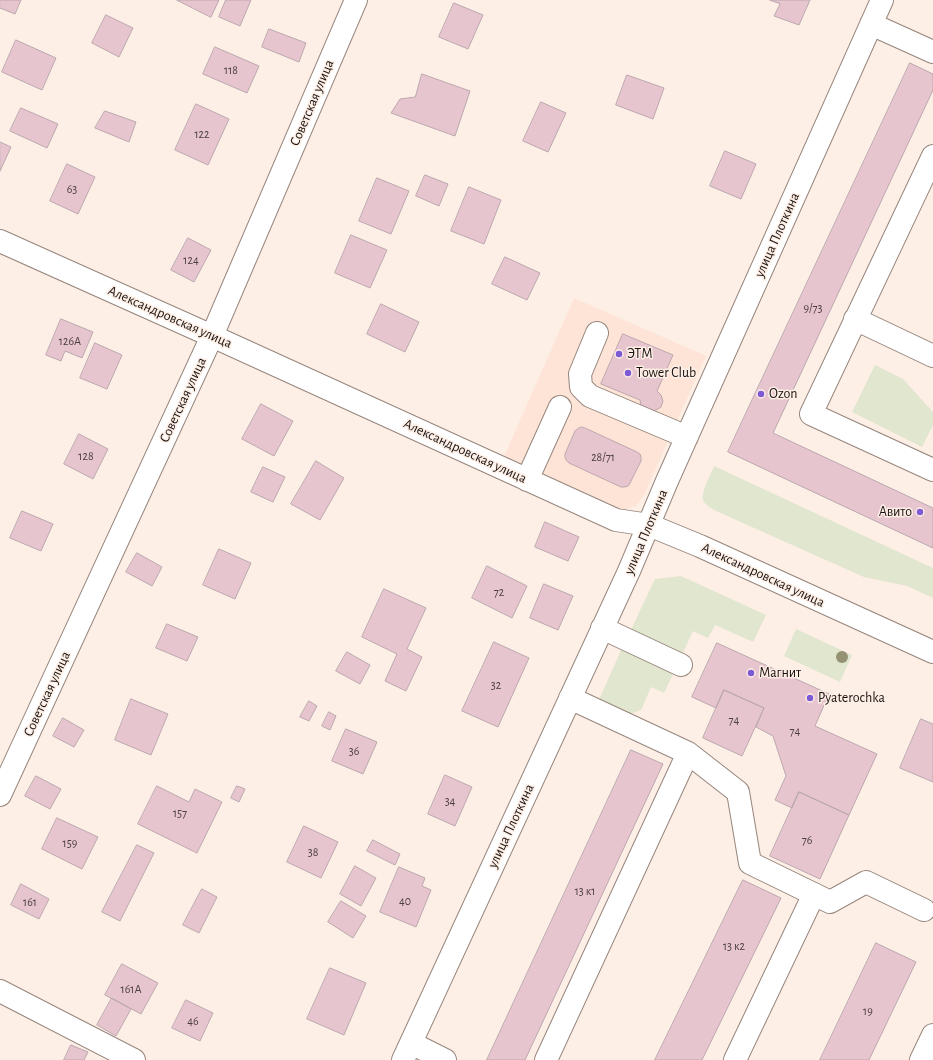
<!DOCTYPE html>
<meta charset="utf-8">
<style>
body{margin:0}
canvas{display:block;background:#fdeee6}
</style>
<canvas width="933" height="1060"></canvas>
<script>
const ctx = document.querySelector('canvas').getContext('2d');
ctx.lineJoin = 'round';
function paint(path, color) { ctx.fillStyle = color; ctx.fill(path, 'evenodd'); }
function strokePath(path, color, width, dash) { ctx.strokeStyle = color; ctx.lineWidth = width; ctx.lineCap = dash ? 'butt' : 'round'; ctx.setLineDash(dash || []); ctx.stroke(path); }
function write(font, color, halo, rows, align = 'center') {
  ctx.font = font + ' "Alegreya Sans",sans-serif'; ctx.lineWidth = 3; ctx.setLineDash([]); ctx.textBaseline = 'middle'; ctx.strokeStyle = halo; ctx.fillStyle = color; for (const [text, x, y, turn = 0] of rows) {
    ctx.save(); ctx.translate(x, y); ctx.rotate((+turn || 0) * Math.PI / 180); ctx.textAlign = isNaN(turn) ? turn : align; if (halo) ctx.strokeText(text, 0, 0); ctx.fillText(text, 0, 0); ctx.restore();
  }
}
paint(new Path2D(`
 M574,298L706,356L644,495L636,506L624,510L612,507L503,459Z`), '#fde4d6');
paint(new Path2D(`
 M875,365L903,379L933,412V425L922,447L852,412Z
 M714,466L933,568V598L907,586L864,577L716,511C712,509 707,506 704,502C699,494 711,475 714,466Z
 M681,576L766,615L753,642L715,625L708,638L693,631L681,657L629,634L655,579Z
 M796,629L852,655L840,682L784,656Z
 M623,646L675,670L664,693L651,687L641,710L627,715L598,702Z`), '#e1e6ce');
const building = new Path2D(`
 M0,0H21L15,14L0,8Z
 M177,0H219L211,17Z
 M226,0H251L240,26L219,17Z
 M770,0H810L799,25L774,16L780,4Z
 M454,3L483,15L468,49L439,37Z
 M106,15L133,28L119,57L92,43Z
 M269,29L306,43L299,62L262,47Z
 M16,40L56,58L42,90L2,72Z
 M215,47L259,66L247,93L203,74Z
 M910,63L933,74V90L773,433L933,508V548L728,452Z
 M422,74L470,91L455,136L391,113L400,99L415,97Z
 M627,75L664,88L653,119L616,105Z
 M541,102L566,113L548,152L523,141Z
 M196,104L229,119L208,165L175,150Z
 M21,108L58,124L47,148L10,131Z
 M105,111L136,122L129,142L95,128Z
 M0,142L11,147L0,171Z
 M725,151L756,164L741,199L710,186Z
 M67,164L95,177L78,214L50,201Z
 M425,175L448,184L439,206L416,196Z
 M377,178L409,191L391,234L359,221Z
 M469,187L501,200L484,244L451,231Z
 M351,235L387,250L370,288L335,273Z
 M188,238L211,250L194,282L171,270Z
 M505,257L540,273L527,300L492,284Z
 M381,304L419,322L405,352L367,334Z
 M61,319L93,332L82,358L65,351L61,361L46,355Z
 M623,334L673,355L657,391L661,395L663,401L661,407L656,410L651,412L641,406L640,400L601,384Z
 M95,343L122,355L107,389L80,378Z
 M261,404L293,421L274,456L242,439Z
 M581,427L585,428L637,452L640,454L641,457V461L630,483L628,486L624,487H621L569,463L566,460L565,457V454L575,431Z
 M79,434L108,449L93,479L64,464Z
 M316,461L344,478L320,520L291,504Z
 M263,467L285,477L273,502L251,492Z
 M22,511L53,524L41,551L10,538Z
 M545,522L579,537L568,561L535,547Z
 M219,549L251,563L235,599L203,585Z
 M137,553L162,567L152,586L126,572Z
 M487,566L527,586L512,618L472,598Z
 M544,584L573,596L558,630L530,618Z
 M384,589L426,608L407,649L422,657L406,691L385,681L397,654L362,637Z
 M167,624L198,637L187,661L156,648Z
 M494,642L529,658L498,727L462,711Z
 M717,643L829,694L815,726L877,754L849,815L799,792L792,808L775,800L786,776L773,736L756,727L764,708L724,690L716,708L692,697Z
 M347,652L370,665L360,684L336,671Z
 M724,690L764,708L742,756L703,738Z
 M131,699L168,714L151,755L115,740Z
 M309,701L317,706L309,721L300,717Z
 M329,712L336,716L330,730L322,726Z
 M63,718L84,730L74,747L53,736Z
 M921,719L933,724V782L900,768Z
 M346,729L377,742L363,774L332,761Z
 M631,750L663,764L525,1060H487Z
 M445,775L472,787L455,826L428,814Z
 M36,776L61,789L50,809L25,796Z
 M157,786L189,802L195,789L222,802L197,853L138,824Z
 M237,786L245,789L239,802L231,798Z
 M799,792L849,815L820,879L770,856Z
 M57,818L98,837L82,869L42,849Z
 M304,826L338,842L321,878L287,862Z
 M373,840L400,854L395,865L367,851Z
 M137,845L154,853L120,921L102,912Z
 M355,866L376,878L361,906L340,894Z
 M399,867L425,878L422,886L431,890L416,927L380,912Z
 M743,880L781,898L722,1019L702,1060H655Z
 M21,884L49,899L39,919L11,905Z
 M202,889L217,897L199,933L183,925Z
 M341,901L366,916L353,938L328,922Z
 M876,943L916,962L881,1035L869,1060H820Z
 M122,964L158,983L141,1014L105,995Z
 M330,968L366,983L344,1035L307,1019Z
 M112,998L131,1009L116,1036L97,1025Z
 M186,1000L213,1013L200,1041L172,1028Z
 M71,1045L88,1052L84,1060H64Z`);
paint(building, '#e7c5cf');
strokePath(building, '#bba8ae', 1);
const minor = new Path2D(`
 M871,24L933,52
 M933,156L811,414L933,470
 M0,241L212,336L616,520L649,525L700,546L933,652
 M855,319L933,356
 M597,333L580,374L581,387L590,396L687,437
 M527,480L560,407
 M602,628L681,665
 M570,698L688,753L738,792L750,863L830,902L866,882L924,910
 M0,795L212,336L356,0
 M0,991L134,1060
 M411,1043L445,1060
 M403,1060L629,571L667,481L882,0
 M546,1060L688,753
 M735,1060L814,894
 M921,1060L933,1035`);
strokePath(minor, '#96867d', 24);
strokePath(minor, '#fff', 22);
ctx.fillStyle = '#959274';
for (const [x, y] of [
 [842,657]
]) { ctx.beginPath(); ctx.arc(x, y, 6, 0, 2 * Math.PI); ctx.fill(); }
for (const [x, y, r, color] of [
 [619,354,4,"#7d5ad4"],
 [628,373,4,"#7d5ad4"],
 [761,394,4,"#7d5ad4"],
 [920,512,4,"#7d5ad4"],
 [751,673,4,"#7d5ad4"],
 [810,698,4,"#7d5ad4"]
]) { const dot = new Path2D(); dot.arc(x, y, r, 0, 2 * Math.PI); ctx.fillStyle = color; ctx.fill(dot); strokePath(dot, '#fdeee6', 1.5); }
write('12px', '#4c4040', null, [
 ["118",231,70],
 ["122",202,134],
 ["63",72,189],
 ["124",191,260],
 ["9/73",813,308],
 ["126А",70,341],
 ["128",86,456],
 ["28/71",603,457],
 ["72",499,592],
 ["32",496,685],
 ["74",734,720],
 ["74",795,731],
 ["36",354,751],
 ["34",450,801],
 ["157",180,813],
 ["76",807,840],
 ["159",70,843],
 ["38",313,852],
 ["13 к1",585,891],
 ["40",405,901],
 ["161",30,902],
 ["13 к2",734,946],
 ["161А",131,989],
 ["19",868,1011],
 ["46",193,1021]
]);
write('14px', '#191310', '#fdeee6', [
 ["Советская улица",312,103,-67],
 ["улица Плоткина",777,235,-66],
 ["Александровская улица",170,317,24],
 ["Советская улица",183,400,-65],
 ["Александровская улица",465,451,25],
 ["улица Плоткина",646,532,-67],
 ["Александровская улица",763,575,25],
 ["Советская улица",47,694,-65],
 ["улица Плоткина",511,826,-65]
]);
write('14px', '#191310', '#fdeee6', [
 ["ЭТМ",627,354],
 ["Tower Club",636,373],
 ["Ozon",769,394],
 ["Авито",912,512,"right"],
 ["Магнит",759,673],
 ["Pyaterochka",818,698]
], 'left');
</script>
